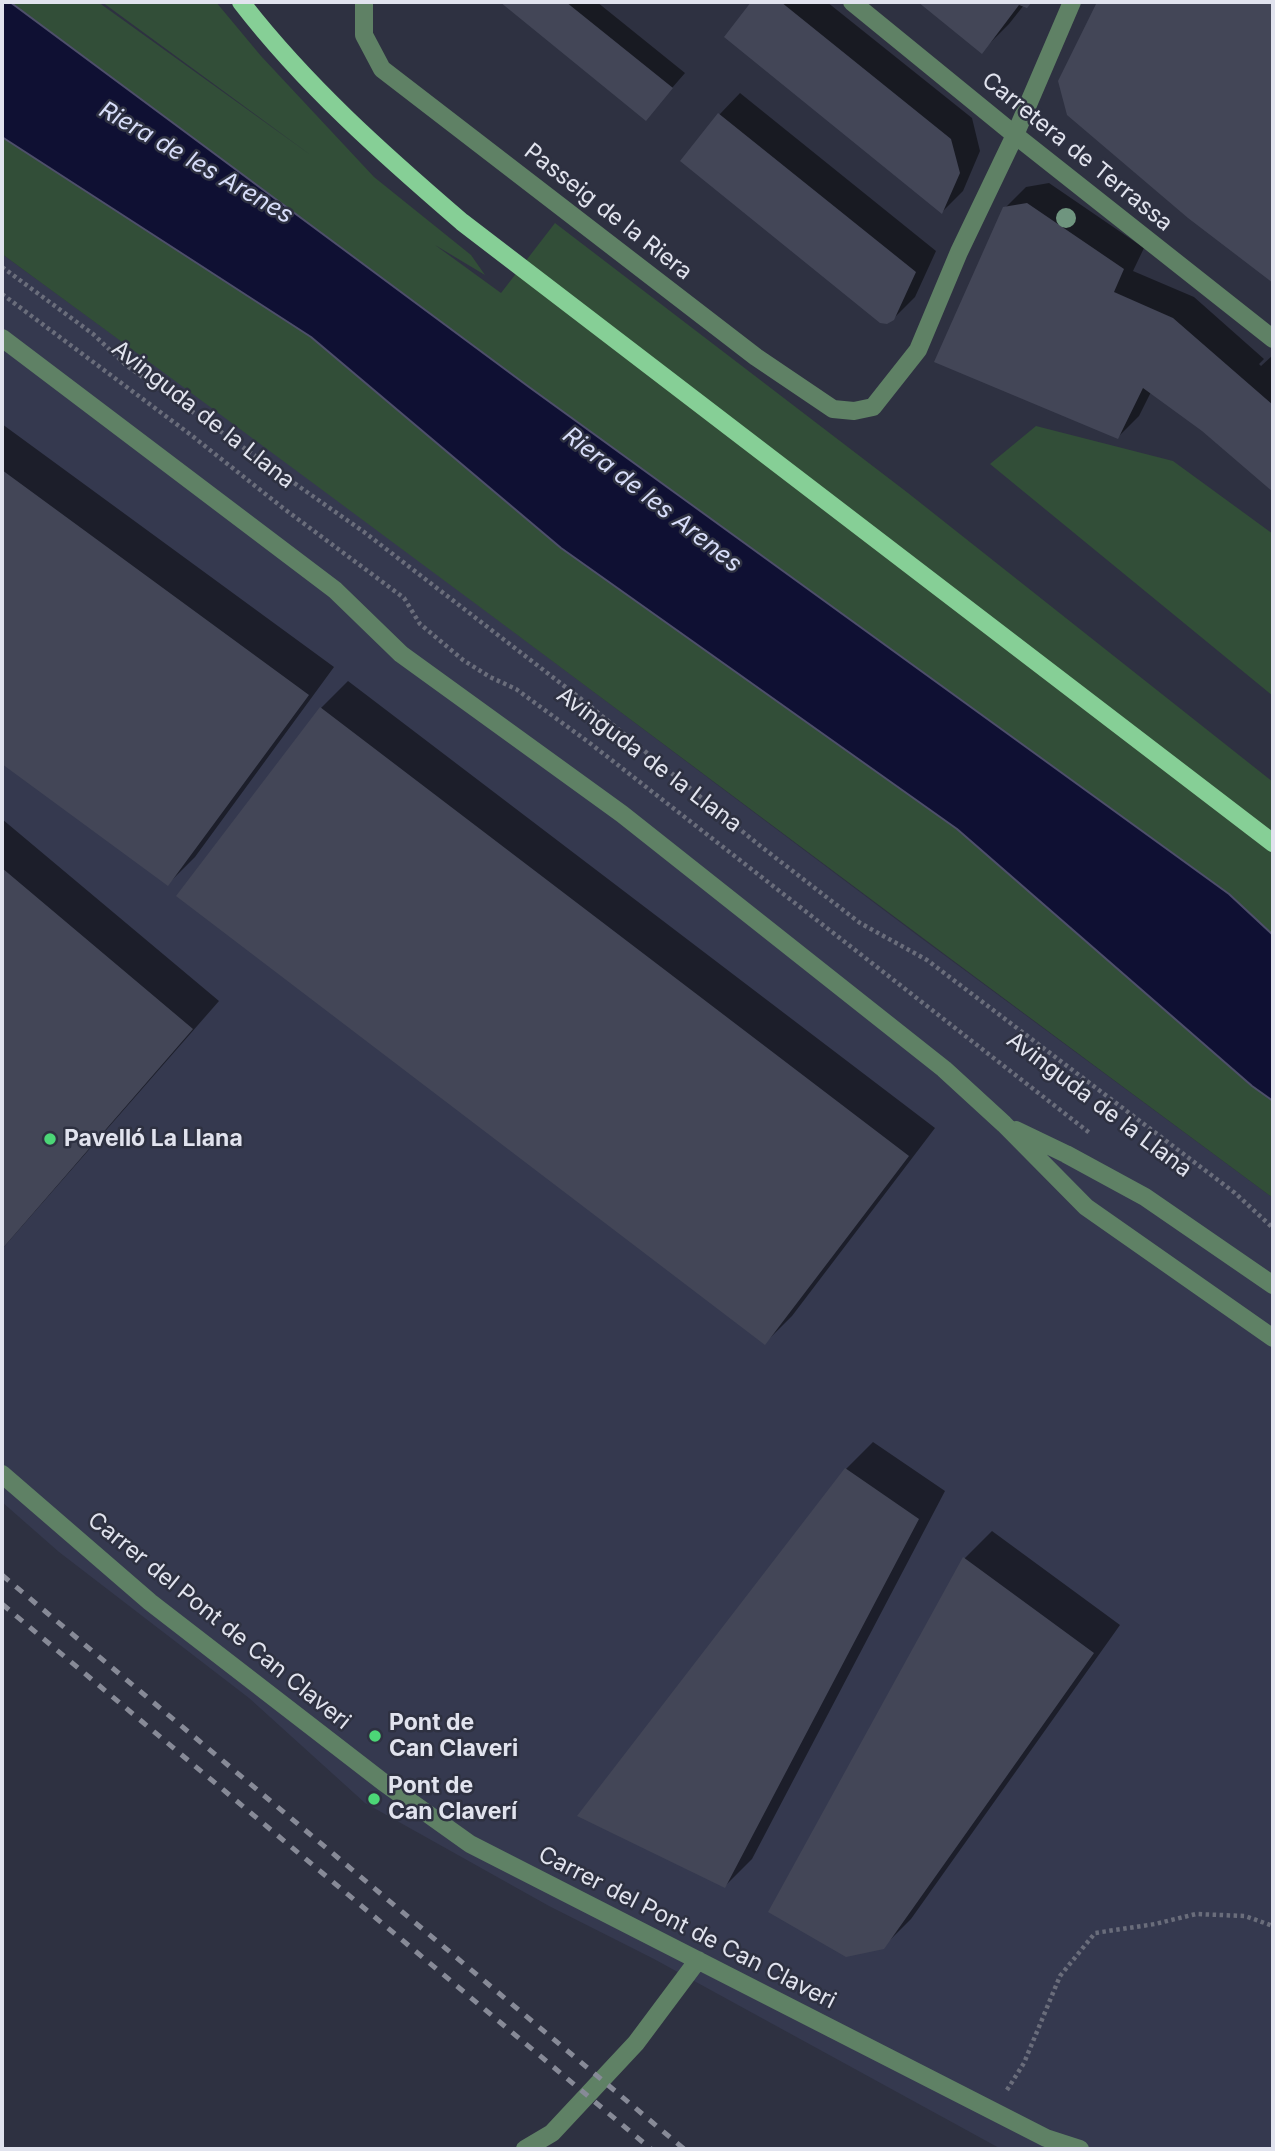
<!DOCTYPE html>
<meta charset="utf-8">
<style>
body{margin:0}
#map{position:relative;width:1275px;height:2151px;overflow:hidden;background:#2e3141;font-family:Inter,sans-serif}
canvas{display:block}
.frame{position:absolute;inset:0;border:4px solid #e1e3ee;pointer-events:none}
</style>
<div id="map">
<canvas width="1275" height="2151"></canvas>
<div class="frame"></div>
</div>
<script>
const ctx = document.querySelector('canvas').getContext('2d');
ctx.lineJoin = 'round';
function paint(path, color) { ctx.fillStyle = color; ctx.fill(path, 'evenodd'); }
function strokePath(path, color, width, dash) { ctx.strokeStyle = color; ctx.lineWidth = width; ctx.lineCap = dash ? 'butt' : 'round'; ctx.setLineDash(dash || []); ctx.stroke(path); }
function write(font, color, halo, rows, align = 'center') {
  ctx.font = font + ' Inter,sans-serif'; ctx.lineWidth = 5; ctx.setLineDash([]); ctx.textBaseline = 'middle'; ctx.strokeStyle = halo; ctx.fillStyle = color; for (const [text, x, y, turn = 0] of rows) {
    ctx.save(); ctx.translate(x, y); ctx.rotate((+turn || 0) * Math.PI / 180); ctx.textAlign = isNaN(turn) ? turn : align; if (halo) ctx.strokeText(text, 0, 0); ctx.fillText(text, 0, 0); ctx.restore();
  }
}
paint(new Path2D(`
 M2,254L308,477L921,938L1273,1198V2149H1001L654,1959L549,1906L365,1803L249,1698L59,1552L2,1502Z`), '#35394f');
paint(new Path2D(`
 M10,2H98L312,156L102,2H216L261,56L374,177L471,255L485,275L435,245L501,293L555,223L908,493L1273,782V935L1229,894L529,387Z
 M2,137L311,337L561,548L957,829L1252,1086L1273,1101V1198C849,885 428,565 2,254Z
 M1036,426L1173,461L1273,534V696L990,464Z`), '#324e38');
const water = new Path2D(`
 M2,2H10L529,387L1229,894L1273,935V1101L1252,1086L957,829L561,548L311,337L2,137Z`);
paint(water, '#0f1033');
strokePath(water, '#4e4f6b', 2);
paint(new Path2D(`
 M503,2H597L685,73L646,118Z
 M754,2H827L972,118L980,151L963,191L942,212L726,37Z
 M921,2H1031L1026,6L1024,5L1009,24L982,51Z
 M1099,2H1273V282L1189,216L1096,6Z
 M740,93L936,251L915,297L893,319L682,161L720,114Z
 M1049,183L1144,248L1133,271L1194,297L1264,359L1259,364L1261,366L1273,355V489L1203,430L1151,392L1139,416L1118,437L1005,208L1026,187Z
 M2,424L334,667L195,857L168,884L2,762Z
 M348,681L935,1128L792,1316L765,1343L321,708Z
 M2,819L219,1001L2,1249Z
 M873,1442L945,1491L752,1859L725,1886L580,1816L846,1469Z
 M992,1531L1120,1625L911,1919L883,1947L770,1911L965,1558Z`), '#0007');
paint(new Path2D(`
 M500,2H566L673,88L646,121Z
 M751,2H781L951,139L960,173L942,214L724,37Z
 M918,2H1032L1027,8L1019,5L982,54Z
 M1097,2H1273V283L1188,218L1067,115L1058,81Z
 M718,113L916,272L894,320L887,324L880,323L680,161Z
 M1027,203L1124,269L1114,292L1173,318L1273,405V492L1202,431L1143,388L1118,439L934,362L1003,207Z
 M2,470L309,695L168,886L2,764Z
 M320,707L909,1156L765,1345L176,896Z
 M2,868L193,1029L2,1249Z
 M845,1468L919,1519L725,1888L577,1816Z
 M963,1557L1094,1653L884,1949L846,1957L768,1912Z`), '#434657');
strokePath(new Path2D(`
 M2,267L93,334L127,366L364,532L585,702L759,845L860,923L927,960L1235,1193L1273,1228
 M2,294L191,435L283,508L404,598L420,624L463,660L490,677L516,689L591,744L1091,1134
 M1007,2090L1024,2063L1060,1976L1095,1933L1155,1924L1196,1914L1245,1916L1273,1926`), '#6a6d7b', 4.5, [3.5, 3.5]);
strokePath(new Path2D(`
 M364,2V35L382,69L756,357L833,409L854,411L873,407L918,350L959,252L1015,135L1072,2
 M852,2L1015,135L1273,339
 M2,338L335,590L401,654L622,814L944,1069L1004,1124L1086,1207L1273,1338
 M1016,1130L1066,1154L1145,1197L1273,1285
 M2,1474L150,1602L383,1782L470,1844L1046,2138L1080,2149
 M525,2149L552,2133L636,2043L698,1960`), '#5f8165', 18);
strokePath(new Path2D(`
 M241,2C305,85 383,154 462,222L1273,843`), '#86cf96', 18);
strokePath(new Path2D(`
 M2,1575L684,2149
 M2,1604L651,2149`), '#878a97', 5, [9, 9]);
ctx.fillStyle = '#6f957f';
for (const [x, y] of [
 [1066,218]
]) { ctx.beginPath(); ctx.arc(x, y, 10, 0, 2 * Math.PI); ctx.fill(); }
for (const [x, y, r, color] of [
 [50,1139,7,"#4cd677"],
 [375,1736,7,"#4cd677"],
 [374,1799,7,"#4cd677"]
]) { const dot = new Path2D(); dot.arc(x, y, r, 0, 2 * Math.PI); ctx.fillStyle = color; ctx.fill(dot); strokePath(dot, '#2e3141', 2.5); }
write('23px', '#e1e3ee', '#2e3141', [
 ["Carretera de Terrassa",1077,152,39],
 ["Passeig de la Riera",608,212,38],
 ["Avinguda de la Llana",203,415,38],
 ["Avinguda de la Llana",649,760,37],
 ["Avinguda de la Llana",1099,1105,37],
 ["Carrer del Pont de Can Claveri",219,1621,39],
 ["Carrer del Pont de Can Claveri",687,1928,27]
]);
write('bold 23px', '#e1e3ee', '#2e3141', [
 ["Pavelló La Llana",64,1139],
 ["Pont de",389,1723],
 ["Can Claveri",389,1749],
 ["Pont de",388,1786],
 ["Can Claverí",388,1812]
], 'left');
write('italic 24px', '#d8defa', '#2e3141', [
 ["Riera de les Arenes",196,163,30],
 ["Riera de les Arenes",652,500,38]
]);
</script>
